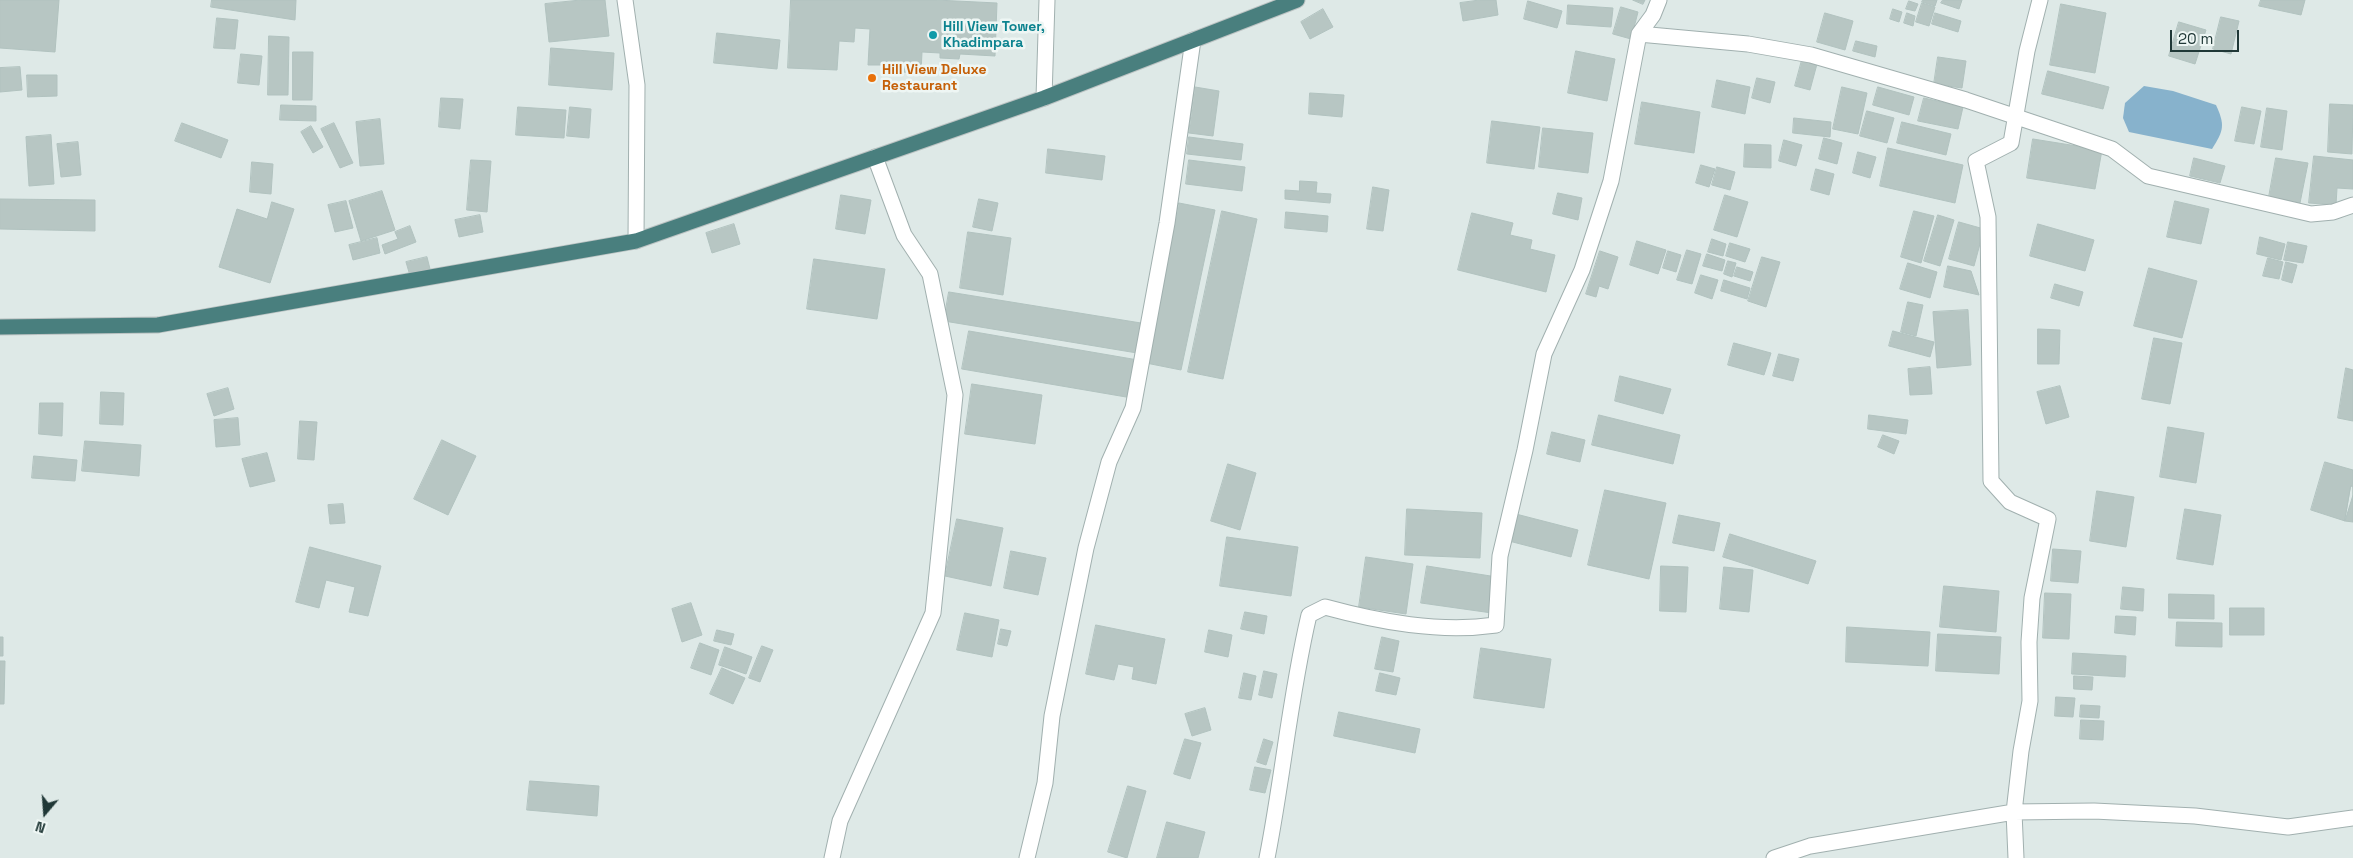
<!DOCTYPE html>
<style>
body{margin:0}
#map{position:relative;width:2353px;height:858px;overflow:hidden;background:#dee9e7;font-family:"Space Grotesk",sans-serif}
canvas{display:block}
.north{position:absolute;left:20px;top:788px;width:50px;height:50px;-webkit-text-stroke:4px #eef6f4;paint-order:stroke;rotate:198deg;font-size:14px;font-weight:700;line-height:20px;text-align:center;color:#203837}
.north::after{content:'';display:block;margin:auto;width:18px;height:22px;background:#203837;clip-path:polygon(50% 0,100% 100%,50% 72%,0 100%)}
.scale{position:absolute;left:2170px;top:30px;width:69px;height:22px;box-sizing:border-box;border:2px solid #203837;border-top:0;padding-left:6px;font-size:15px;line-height:18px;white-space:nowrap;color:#203837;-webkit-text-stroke:4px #eef6f4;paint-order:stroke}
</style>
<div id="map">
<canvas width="2353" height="858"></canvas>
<div class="north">N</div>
<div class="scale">20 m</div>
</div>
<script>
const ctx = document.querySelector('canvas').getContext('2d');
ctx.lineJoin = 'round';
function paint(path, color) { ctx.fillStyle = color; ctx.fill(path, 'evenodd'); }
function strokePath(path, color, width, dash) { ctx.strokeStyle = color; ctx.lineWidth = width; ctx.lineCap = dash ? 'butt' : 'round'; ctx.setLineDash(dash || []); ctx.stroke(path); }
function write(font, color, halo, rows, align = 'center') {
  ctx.font = font + ' "Space Grotesk",sans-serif'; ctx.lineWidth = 5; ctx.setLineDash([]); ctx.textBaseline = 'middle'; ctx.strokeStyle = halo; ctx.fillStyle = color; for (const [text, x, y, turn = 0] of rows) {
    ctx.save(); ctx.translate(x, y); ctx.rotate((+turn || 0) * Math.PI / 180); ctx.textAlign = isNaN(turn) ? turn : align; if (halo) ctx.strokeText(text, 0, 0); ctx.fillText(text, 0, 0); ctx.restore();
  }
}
paint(new Path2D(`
 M2144,86L2173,91L2216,105C2225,125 2224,130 2212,149L2129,132L2123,118L2125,103Z`), '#87b2cc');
const building = new Path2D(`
 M0,0H59L55,52L0,48Z
 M212,0H296L295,20L211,7Z
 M581,0H605L609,36L549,42L545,4Z
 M791,0H936L997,3L995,56L960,54L959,59L940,58V53L922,52L921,73L884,71V65H868L870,29L855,28L854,42L839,41L837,70L788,68Z
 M1480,0H1496L1498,15L1463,21L1460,3Z
 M1633,0H1645L1643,4Z
 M1923,0H1937L1935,6L1922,2Z
 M1943,0H1962L1959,9L1941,3Z
 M2261,0H2305L2301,15L2259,6Z
 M1528,1L1562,11L1557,28L1524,19Z
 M1909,1L1918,4L1915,11L1906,9Z
 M1922,3L1935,7L1929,26L1916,22Z
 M2061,4L2106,13L2095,73L2050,65Z
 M1568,5L1613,8L1611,27L1567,24Z
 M1621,7L1638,12L1631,39L1613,34Z
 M1323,9L1333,27L1310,39L1301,22Z
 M1893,9L1902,12L1899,22L1890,19Z
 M1825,13L1853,21L1845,50L1817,42Z
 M1907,13L1915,16L1913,26L1904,23Z
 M1935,13L1961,21L1958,32L1932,24Z
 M2221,17L2239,21L2231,54L2213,49Z
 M217,18L238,20L235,49L214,48Z
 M2179,22L2206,30L2195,64L2169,56Z
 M717,33L780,40L777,69L714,63Z
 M269,36L289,37L288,95H268Z
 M1856,41L1877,46L1875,57L1853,51Z
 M551,48L614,53L612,90L549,85Z
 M1576,51L1615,59L1607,101L1568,93Z
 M293,52H313L312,100H293Z
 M241,54L262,56L259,85L238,83Z
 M1938,57L1966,61L1962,88L1934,84Z
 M1802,60L1817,64L1810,90L1795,86Z
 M20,67L22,90L0,92V68Z
 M2048,71L2109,87L2103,109L2042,94Z
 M27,75H57V96L28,97Z
 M1757,78L1775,82L1770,103L1752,98Z
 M1717,80L1750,87L1745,114L1712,107Z
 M1195,87L1219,91L1213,136L1189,133Z
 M1842,87L1867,93L1858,134L1833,129Z
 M1878,87L1914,97L1909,115L1873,105Z
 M1310,93L1344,95L1342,117L1309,114Z
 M441,98L463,99L460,129L439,127Z
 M1924,98L1963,107L1958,129L1918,121Z
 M1642,102L1700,112L1694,153L1635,144Z
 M2330,104L2353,105L2352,154L2328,152Z
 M281,105L316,106V121L280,120Z
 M518,107L566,110L564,138L516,135Z
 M570,107L591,109L589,138L567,136Z
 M2242,107L2261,111L2254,144L2235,141Z
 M2267,108L2287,111L2282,150L2261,147Z
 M1867,111L1894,118L1887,143L1860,136Z
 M1794,118L1831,122L1830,137L1793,133Z
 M380,119L384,164L360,166L356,122Z
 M1492,121L1540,127L1534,169L1487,163Z
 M1902,122L1951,134L1946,155L1897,143Z
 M182,123L228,140L221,158L175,141Z
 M334,123L353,163L340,168L321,129Z
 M311,126L323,147L313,153L301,132Z
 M1543,128L1593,133L1588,173L1539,167Z
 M51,135L54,184L29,186L26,137Z
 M1189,137L1243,144L1241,160L1187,154Z
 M1824,138L1842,143L1837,164L1819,159Z
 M2033,139L2102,150L2095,189L2027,178Z
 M1784,140L1802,145L1796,166L1779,161Z
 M78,142L81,175L61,177L57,144Z
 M1745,144L1771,145V168L1744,167Z
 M1888,148L1963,165L1955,203L1880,186Z
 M1048,149L1105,156L1102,180L1046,173Z
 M1858,152L1876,157L1870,178L1853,173Z
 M2314,156L2353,160V189L2337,188L2336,205L2309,203Z
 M2194,158L2225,166L2220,183L2190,176Z
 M2276,158L2308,163L2300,203L2269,197Z
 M471,160L491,161L487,212L467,210Z
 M1189,160L1245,167L1242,191L1186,184Z
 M252,162L273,164L271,194L250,192Z
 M1701,165L1715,169L1709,187L1696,183Z
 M1717,167L1735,172L1730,190L1712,185Z
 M1816,169L1834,174L1829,195L1811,190Z
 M1300,181L1317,182L1316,193L1331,194L1330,203L1285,199V190L1299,191Z
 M1373,187L1389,190L1383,231L1367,229Z
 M382,191L395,230L361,241L349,201Z
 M1558,193L1582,198L1578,220L1553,214Z
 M841,195L871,200L865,234L836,229Z
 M1725,195L1748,202L1737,237L1714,230Z
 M0,199L95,200V231L0,229Z
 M979,199L998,203L992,231L973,227Z
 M346,201L353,228L335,232L328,205Z
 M2175,201L2209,209L2201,244L2167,237Z
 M272,202L294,209L270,283L219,267L237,209L267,219Z
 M1179,203L1215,210L1181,370L1146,363Z
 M1222,211L1257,219L1223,379L1188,372Z
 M1914,211L1934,216L1921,263L1901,257Z
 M1286,212L1328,216L1327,232L1285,228Z
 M1472,213L1513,223L1510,235L1532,240L1530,249L1555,255L1546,292L1458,270Z
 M480,215L483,232L459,237L455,220Z
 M1938,215L1954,220L1940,266L1924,261Z
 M1959,222L1984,229L1974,266L1949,259Z
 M734,224L740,244L712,253L706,233Z
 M2038,224L2094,240L2085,271L2030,256Z
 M410,226L416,242L385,254L382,245L398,239L395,232Z
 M968,232L1011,238L1003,295L960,288Z
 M2260,237L2285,244L2281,260L2257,254Z
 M377,238L380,253L353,260L349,245Z
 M1712,239L1726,244L1723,256L1708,252Z
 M1637,241L1666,250L1658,274L1630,265Z
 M2288,242L2307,246L2303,263L2284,260Z
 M1730,243L1750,249L1745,262L1726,256Z
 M1687,250L1701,254L1692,284L1677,280Z
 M1600,251L1618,257L1608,289L1599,286L1596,297L1586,294Z
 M1668,251L1681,255L1676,272L1663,268Z
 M1707,254L1725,260L1722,271L1703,266Z
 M427,257L431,273L411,279L406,262Z
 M1762,257L1780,262L1766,307L1748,301Z
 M2268,258L2283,262L2279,279L2263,276Z
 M814,259L885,269L877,319L807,309Z
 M1728,261L1736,263L1732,277L1724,274Z
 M2286,262L2297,265L2292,283L2282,280Z
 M1908,263L1937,272L1930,298L1900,289Z
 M1948,266L1971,271L1979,295L1944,287Z
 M1737,267L1753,272L1750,281L1734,276Z
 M2149,268L2197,281L2182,338L2134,326Z
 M1701,275L1718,280L1712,299L1695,293Z
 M1724,280L1750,288L1747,299L1721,291Z
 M2055,284L2083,292L2079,306L2051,298Z
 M949,292L1141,323L1137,353L944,321Z
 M1908,302L1923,305L1916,336L1901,332Z
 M1968,310L1971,365L1937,368L1933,312Z
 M2038,329L2060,330L2059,364H2038Z
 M969,331L1138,360L1132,398L962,369Z
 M1893,331L1934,342L1930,357L1889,346Z
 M2154,338L2182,343L2170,404L2142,399Z
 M1734,343L1771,353L1764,375L1728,365Z
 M1779,354L1799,359L1793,381L1773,376Z
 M1930,367L1932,394L1910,395L1908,369Z
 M2346,368L2353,370V421L2338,418Z
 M1620,376L1671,389L1663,414L1615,401Z
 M972,384L1042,395L1035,444L965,434Z
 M2060,386L2069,417L2046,424L2037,392Z
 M228,388L234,409L214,416L207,394Z
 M101,392L124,393L123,425L100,424Z
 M40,403H63L62,436L39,434Z
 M1599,415L1680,435L1673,464L1592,445Z
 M1869,415L1908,420L1906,434L1868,429Z
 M238,418L240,445L216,447L214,420Z
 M300,421L317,422L314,460L298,459Z
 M2168,427L2204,433L2196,483L2160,477Z
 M1552,432L1585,440L1580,462L1547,454Z
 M1883,435L1899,441L1894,454L1878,447Z
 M442,440L476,456L448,515L414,499Z
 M85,441L141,445L139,476L82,471Z
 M267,453L275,481L250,487L242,459Z
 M34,456L77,460L75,481L32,478Z
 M2325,462L2353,470V495L2345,521L2311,510Z
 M1228,464L1256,473L1240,530L1211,521Z
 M2351,486L2353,487V522L2345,521Z
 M1605,490L1666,503L1649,579L1588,565Z
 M2097,491L2134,497L2126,547L2090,541Z
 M343,504L345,523L330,524L328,505Z
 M1407,509L1482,513L1480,558L1405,555Z
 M2185,509L2221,515L2213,565L2177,559Z
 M1512,513L1578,530L1571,557L1505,540Z
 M1679,515L1720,523L1714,551L1673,543Z
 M957,519L1003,528L991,586L945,576Z
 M1730,534L1816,561L1808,584L1723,557Z
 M1227,537L1298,547L1291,596L1220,586Z
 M310,547L381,566L368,616L349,612L355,587L326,580L319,608L296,602Z
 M2053,549L2081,551L2078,583L2051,581Z
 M1011,551L1046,558L1038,595L1004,588Z
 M1366,557L1413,564L1406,614L1359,607Z
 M1427,566L1497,577L1492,613L1421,603Z
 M1661,566L1688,567L1686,612L1660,611Z
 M1724,567L1753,570L1749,612L1720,609Z
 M1944,586L1999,591L1996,632L1940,627Z
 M2123,587L2144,589L2143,611L2121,609Z
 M2045,593L2071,594L2069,639L2043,638Z
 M2169,594L2214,595V619L2169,618Z
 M691,603L702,635L682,642L672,609Z
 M2230,608H2264V635H2230Z
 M1245,612L1267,616L1264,634L1241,629Z
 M965,613L999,620L992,657L957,650Z
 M2116,616L2136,617L2135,635L2115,633Z
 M2177,622L2222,623V647L2176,646Z
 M1096,625L1165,639L1156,684L1132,679L1134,667L1118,664L1114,680L1086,674Z
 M1847,627L1930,632L1928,666L1846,662Z
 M1001,629L1011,631L1007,646L998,644Z
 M717,630L734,634L731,645L714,641Z
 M1209,630L1232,635L1228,657L1205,652Z
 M1938,634L2001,637L1999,674L1936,671Z
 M0,637H3V656H0Z
 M1382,637L1399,641L1393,672L1375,669Z
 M700,643L719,650L711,675L691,668Z
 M762,646L773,650L760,682L749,678Z
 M725,647L752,657L746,674L719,665Z
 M1481,648L1551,659L1544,708L1474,698Z
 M2073,653L2126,656L2125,677L2072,674Z
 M0,661H5L4,704H0Z
 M722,668L745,678L733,704L710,694Z
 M1264,671L1277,674L1272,698L1259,695Z
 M1244,673L1256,676L1251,700L1239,698Z
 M1380,673L1400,678L1396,695L1376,691Z
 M2074,676L2093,677L2092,690L2074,689Z
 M2056,697L2075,698L2073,717L2055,716Z
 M2081,705L2100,706L2099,718L2080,717Z
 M1205,708L1211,730L1192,736L1185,714Z
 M1339,712L1420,729L1415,753L1334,736Z
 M2081,720L2104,721L2103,740L2080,739Z
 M1185,739L1201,743L1190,779L1174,774Z
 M1264,739L1273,742L1266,765L1257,762Z
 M1255,767L1271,770L1265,793L1250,790Z
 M530,781L599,786L597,816L527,810Z
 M1128,786L1146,791L1127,858L1108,852Z
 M1167,822L1205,832L1198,858H1157Z`);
paint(building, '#b7c6c3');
strokePath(building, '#b1c2bf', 1);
const minor = new Path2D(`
 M625,0L637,85L636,241
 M1639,34L1748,44L1811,55L1966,100L2112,149L2148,176L2311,214L2333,212L2353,205
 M1044,98L1047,0
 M832,858L840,821L933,613L955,395L930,274L904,235L875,157
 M1027,858L1045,783L1052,716L1086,548L1109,462L1133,408L1167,223L1193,40
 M1267,858C1283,777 1290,695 1309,615L1325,607C1380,622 1439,633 1496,625L1500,556L1525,450L1544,354L1582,270L1611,181L1639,34L1653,15L1659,0
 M1774,858L1810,846L2014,812L2094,811L2195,816L2288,827L2353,818
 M2016,858L2014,812L2021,751L2030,701L2029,642L2032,598L2048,519L2010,502L1991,481L1988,217L1976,161L2011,143L2027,51L2040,0`);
const trunk = new Path2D(`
 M0,327L158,325L636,241L1044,98L1297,0`);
strokePath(minor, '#a1b0af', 17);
strokePath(trunk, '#bcc3c3', 17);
strokePath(minor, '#fff', 15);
strokePath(trunk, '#497f7e', 15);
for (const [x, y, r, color] of [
 [933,35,5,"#0f9aa8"],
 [872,78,5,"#e8710a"]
]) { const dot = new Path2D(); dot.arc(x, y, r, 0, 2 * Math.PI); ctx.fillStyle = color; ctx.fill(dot); strokePath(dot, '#eef6f4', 2); }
write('bold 14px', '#0d838f', '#eef6f4', [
 ["Hill View Tower,",943,27],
 ["Khadimpara",943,43]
], 'left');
write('bold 14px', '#c56008', '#eef6f4', [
 ["Hill View Deluxe",882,70],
 ["Restaurant",882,86]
], 'left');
</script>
